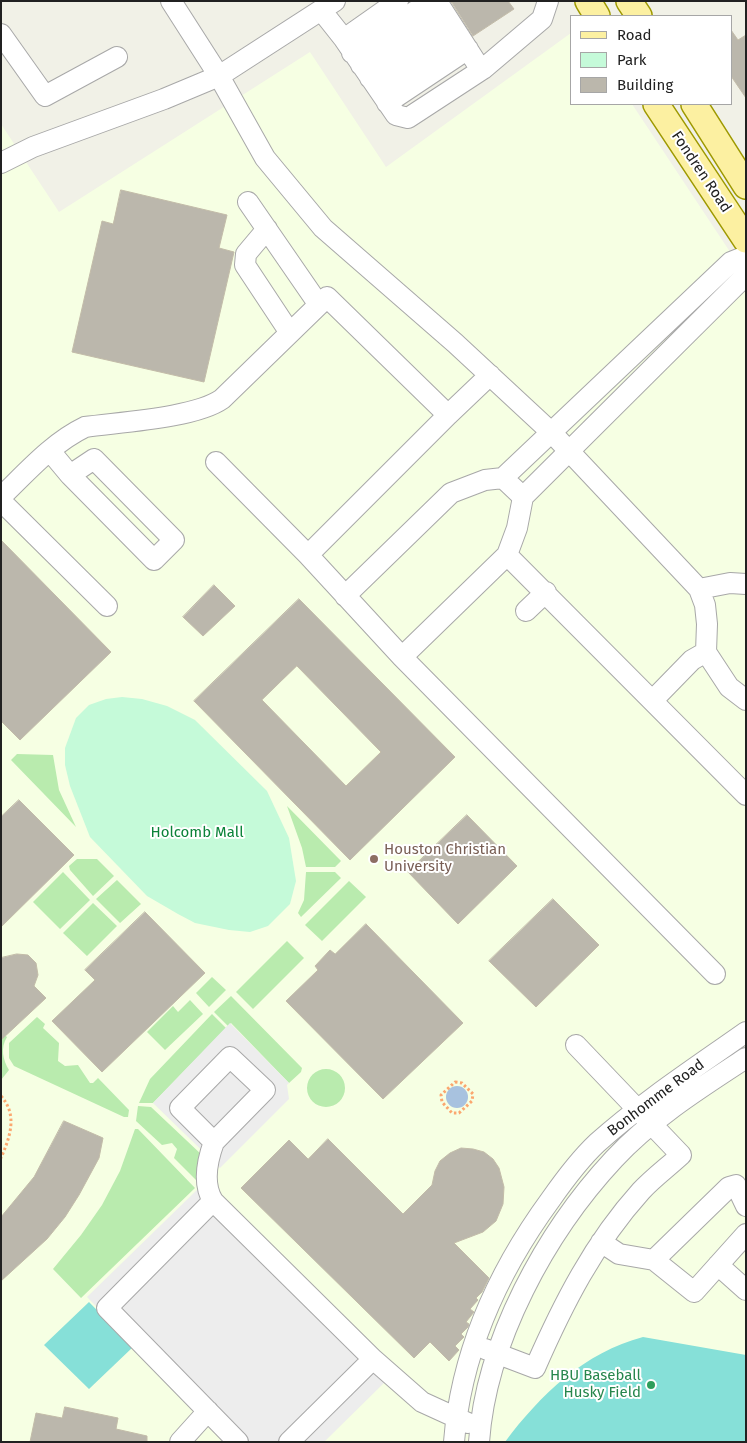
<!DOCTYPE html>
<style>
body{margin:0}
#map{position:relative;width:747px;height:1443px;overflow:hidden;background:#f1f1e7;font-family:"Fira Sans",sans-serif}
canvas{display:block}
.frame{position:absolute;inset:0;border:2px solid #212121;pointer-events:none}
.legend{position:absolute;left:570px;top:15px;width:162px;height:90px;box-sizing:border-box;background:#fff;border:1px solid #a6a6a6;margin:0;padding:6px 9px;list-style:none;font-size:15px;color:#212121}
.legend li{display:flex;align-items:center;gap:10px;height:25px}
.legend b{width:25px;border:1px solid #a6a6a6}
</style>
<div id="map">
<canvas width="747" height="1443"></canvas>
<div class="frame"></div>
<ul class="legend">
<li><b style="height:6px;background:#fcf0a1"></b>Road</li>
<li><b style="height:14px;background:#c5fad9"></b>Park</li>
<li><b style="height:14px;background:#bbb7ac"></b>Building</li>
</ul>
</div>
<script>
const ctx = document.querySelector('canvas').getContext('2d');
ctx.lineJoin = 'round';
function paint(path, color) { ctx.fillStyle = color; ctx.fill(path, 'evenodd'); }
function strokePath(path, color, width, dash) { ctx.strokeStyle = color; ctx.lineWidth = width; ctx.lineCap = dash ? 'butt' : 'round'; ctx.setLineDash(dash || []); ctx.stroke(path); }
function write(font, color, halo, rows, align = 'center') {
  ctx.font = font + ' "Fira Sans",sans-serif'; ctx.lineWidth = 4; ctx.setLineDash([]); ctx.textBaseline = 'middle'; ctx.strokeStyle = halo; ctx.fillStyle = color; for (const [text, x, y, turn = 0] of rows) {
    ctx.save(); ctx.translate(x, y); ctx.rotate((+turn || 0) * Math.PI / 180); ctx.textAlign = isNaN(turn) ? turn : align; if (halo) ctx.strokeText(text, 0, 0); ctx.fillText(text, 0, 0); ctx.restore();
  }
}
paint(new Path2D(`
 M571,33V104H632L746,276V1442H1V124L59,212L310,52L386,167Z`), '#f6ffe3');
paint(new Path2D(`
 M17,754L53,755L59,790L76,827L11,760Z
 M287,806L341,861L335,867H306L302,848Z
 M77,859H97L114,876L93,896L70,870L69,866Z
 M63,872L90,900L60,929L33,902Z
 M306,872H335L341,878L301,917L298,913L304,900Z
 M117,880L141,904L120,923L96,899Z
 M349,881L366,897L322,941L305,925Z
 M93,903L117,926L87,956L63,933Z
 M287,941L304,958L253,1009L236,992Z
 M212,977L226,990L209,1007L196,993Z
 M231,996L302,1068L301,1072L289,1083L231,1023L228,1026L214,1012Z
 M190,1000L203,1014L165,1050L147,1032L173,1006L178,1012Z
 M212,1014L226,1028L153,1103H139L150,1079Z
 M37,1017L45,1024L43,1028L59,1043L58,1061L65,1066L78,1065L90,1083H93L98,1078L129,1110L128,1117H124L14,1066L9,1058V1043Z
 M1,1032L7,1037C0,1048 3,1060 9,1070L1,1080Z
 M307 1088a19 19 0 1 1 38 0a19 19 0 1 1-38 0Z
 M138,1106L151,1107L203,1156L200,1184L174,1158L177,1149L172,1143L162,1145L136,1121Z
 M135,1129H138L195,1188L81,1298L53,1269L81,1235L102,1205L120,1171Z`), '#b9ebae');
paint(new Path2D(`
 M122,697L142,699L167,706L195,720L267,791L289,838L296,881L290,904L268,926L250,932L229,930L195,923L178,914L147,896L90,837L70,786L65,765V748L76,718L89,705L106,699Z`), '#c5fad9');
paint(new Path2D(`
 M89,1302L133,1347L89,1389L44,1345Z
 M643,1337L746,1355V1442H505C540,1395 585,1352 643,1337Z`), '#86e0d8');
paint(new Path2D(`
 M230,1023L289,1083L287,1085L289,1099L220,1168L153,1103Z
 M200,1187L387,1380L324,1442H230L87,1297Z`), '#ededed');
paint(new Path2D(`
 M446 1097a11 11 0 1 1 22 0a11 11 0 1 1-22 0Z`), '#a8c2df');
const building = new Path2D(`
 M451,1H508L514,9L473,36Z
 M731,30L738,40L746,35V98L731,76Z
 M121,190L227,215L219,248L234,252L204,382L72,352L102,221L113,224Z
 M1,540L111,652L20,740L1,721Z
 M214,585L235,606L203,636L183,617Z
 M299,599L455,757L350,860L194,701ZM297,666L381,752L346,786L262,700Z
 M19,800L74,855L1,927V817Z
 M467,815L517,866L458,924L408,872Z
 M553,899L599,945L536,1007L489,961Z
 M145,912L205,973L102,1072L52,1021L95,980L85,970Z
 M366,924L463,1023L383,1099L286,1001L318,970L315,966L330,950L335,954Z
 M17,954L28,955L36,963L38,975L34,986L46,998L1,1040V958Z
 M64,1121L103,1138L99,1158L79,1195L65,1217L47,1239L1,1281V1217L34,1177Z
 M328,1139L403,1214L432,1185L435,1171L440,1161L450,1153L461,1148L473,1149L484,1152L493,1159L499,1168L504,1187L503,1204L496,1221L483,1232L454,1243L489,1278L482,1292L476,1298L478,1300L470,1309L474,1312L466,1322L469,1324L468,1327L461,1334L464,1337L455,1346L459,1350L449,1361L430,1342L414,1358L241,1188L289,1140L308,1159Z
 M65,1407L118,1418L116,1429L147,1436V1442H30L36,1413L62,1418Z`);
paint(building, '#bbb7ac');
strokePath(building, '#c3bca9', 1);
const minor = new Path2D(`
 M171,1L219,76L265,158L323,228L455,343L552,433L699,589L705,605L707,624L706,652L729,687L746,700
 M398,1L344,39L396,115L408,118L483,69L542,19L548,1
 M321,10L344,39
 M1,34L45,96L117,57
 M352,53L429,2L438,3L481,70
 M361,65L443,12
 M370,78L452,25
 M379,90L460,37
 M387,103L468,49
 M1,163L33,147L164,99L219,76L335,1
 M248,202L319,305
 M267,229L246,254L245,265L290,333
 M50,451L70,475L154,560L174,540L94,459L70,475
 M216,462L308,555L448,415
 M503,478L731,262L746,256
 M1,497C27,472 52,443 85,427C120,422 195,418 222,399L327,297L448,415L490,375
 M523,497L742,279L746,271
 M1,501L107,606
 M308,555L402,657L715,974
 M507,555L746,795
 M699,589L730,583L746,584
 M345,596L451,493L485,480L503,478L523,497L517,528L507,555L402,657
 M526,611L546,592
 M653,700L692,660L706,652
 M230,1057L265,1090L214,1142L180,1108Z
 M213,1201C202,1183 207,1161 214,1142
 M601,1242L619,1254L654,1260L729,1187L736,1185L746,1206
 M654,1260L694,1292L746,1234
 M718,1265L746,1290
 M485,1349L535,1368C563,1304 594,1243 641,1191C653,1178 668,1167 681,1155L576,1045
 M373,1359L422,1402L468,1423
 M180,1442L208,1411
 M238,1442L107,1308L213,1201L373,1359L289,1442
 M454,1442C461,1353 499,1270 551,1199C565,1179 579,1160 597,1143C643,1102 695,1068 746,1032
 M479,1442C486,1341 546,1232 614,1159C651,1119 700,1088 746,1058`);
const major = new Path2D(`
 M588,1L597,16
 M629,1L639,16
 M656,104L746,240
 M694,104L746,186`);
strokePath(minor, '#a8a8a8', 22);
strokePath(major, '#9e9900', 28);
strokePath(new Path2D(`
 M455,1082L462,1083L473,1094L472,1101L459,1113H452L442,1102L441,1095Z
 M1,1096C18,1115 10,1137 1,1158`), '#fba76f', 3, [2.5, 2.5]);
strokePath(minor, '#fff', 20);
strokePath(major, '#fcf0a1', 25);
for (const [x, y, r, color] of [
 [374,859,5,"#8d6e63"],
 [651,1385,5,"#2e9e5b"]
]) { const dot = new Path2D(); dot.arc(x, y, r, 0, 2 * Math.PI); ctx.fillStyle = color; ctx.fill(dot); strokePath(dot, '#fff', 2); }
write('15px', '#212121', '#fff', [
 ["Fondren Road",701,172,56],
 ["Bonhomme Road",656,1098,-37]
]);
write('15px', '#0b8239', '#fff', [
 ["Holcomb Mall",197,833]
]);
write('15px', '#785e54', '#fff', [
 ["Houston Christian",384,850],
 ["University",384,867]
], 'left');
write('15px', '#27864d', '#fff', [
 ["HBU Baseball",641,1376],
 ["Husky Field",641,1393]
], 'right');
</script>
